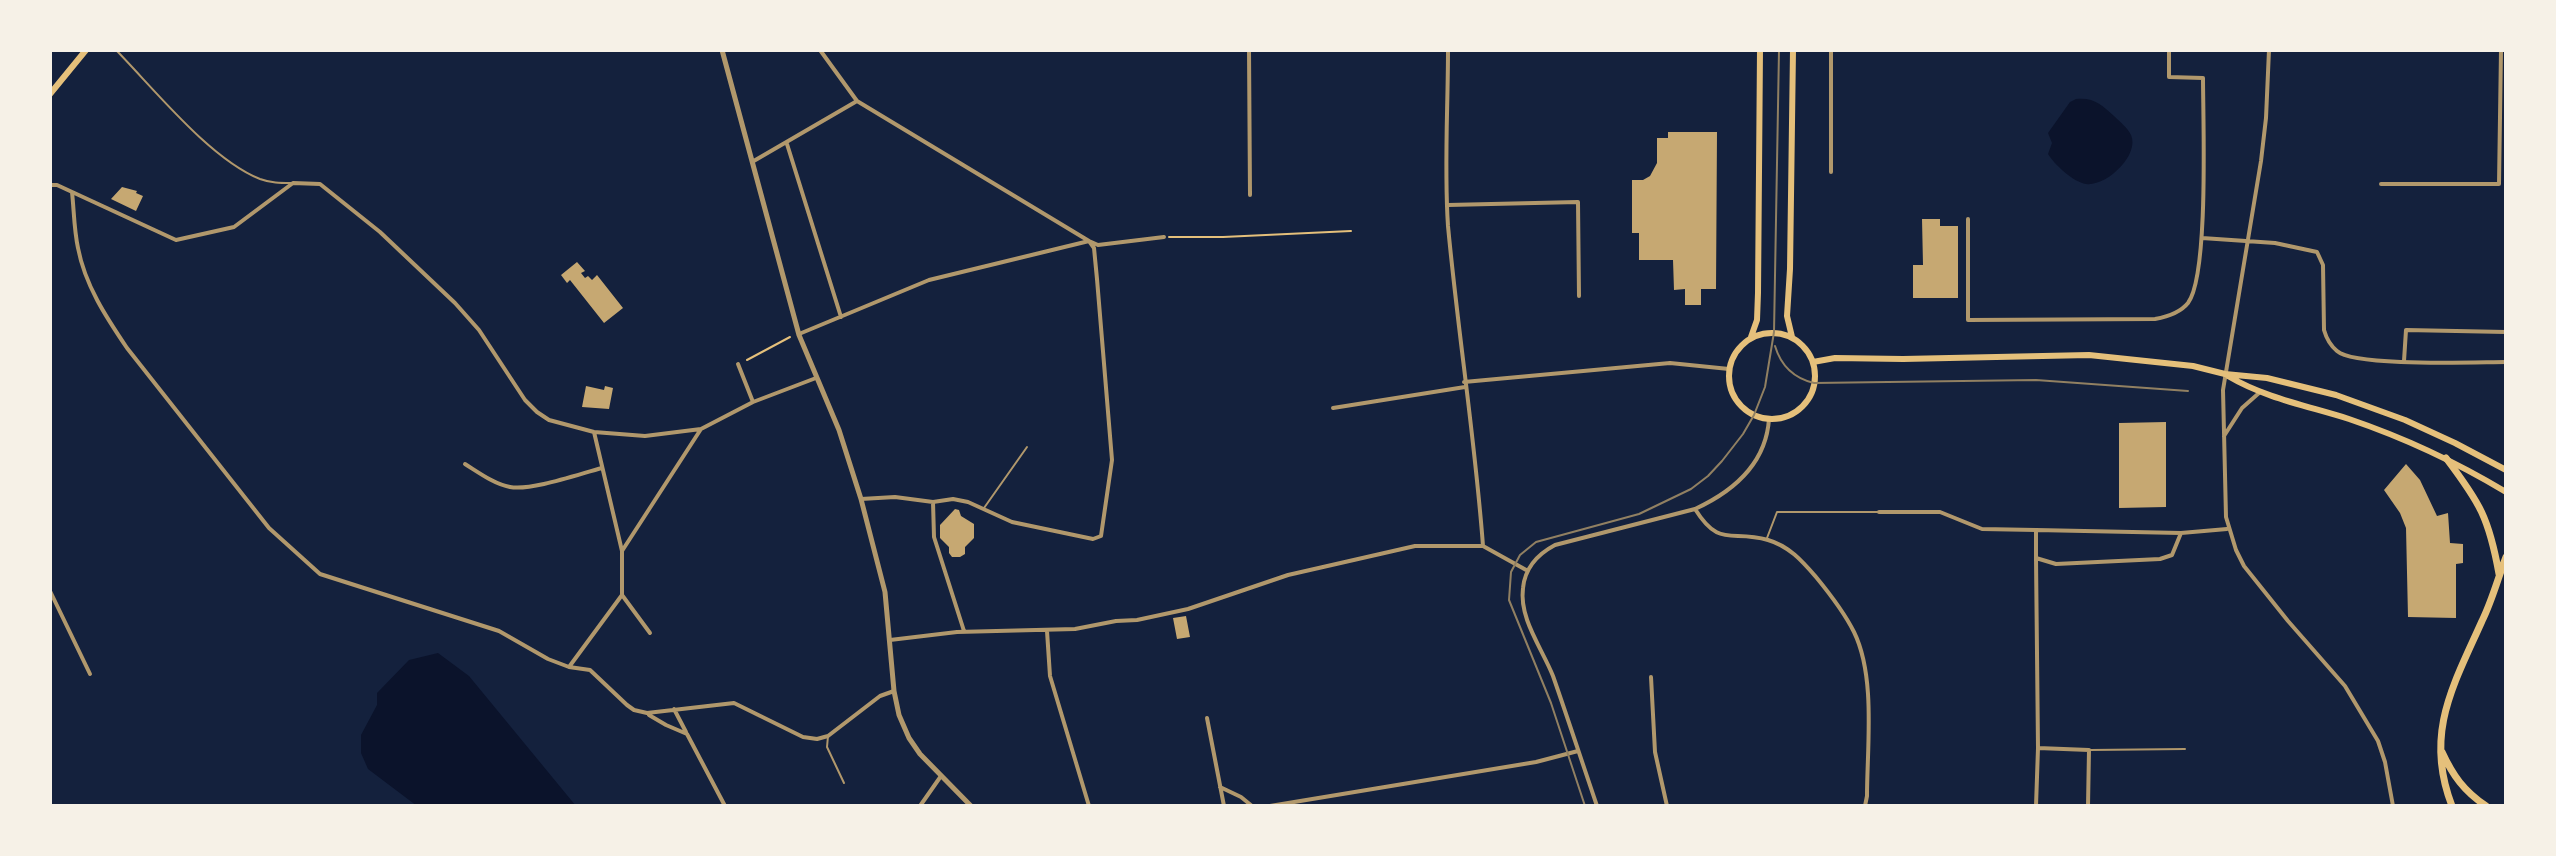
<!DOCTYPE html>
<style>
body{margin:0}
#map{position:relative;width:2556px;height:856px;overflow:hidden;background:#14213d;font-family:Ubuntu,sans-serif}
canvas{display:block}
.frame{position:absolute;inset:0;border:52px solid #f6f1e7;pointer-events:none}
</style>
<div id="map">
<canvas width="2556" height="856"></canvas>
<div class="frame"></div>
</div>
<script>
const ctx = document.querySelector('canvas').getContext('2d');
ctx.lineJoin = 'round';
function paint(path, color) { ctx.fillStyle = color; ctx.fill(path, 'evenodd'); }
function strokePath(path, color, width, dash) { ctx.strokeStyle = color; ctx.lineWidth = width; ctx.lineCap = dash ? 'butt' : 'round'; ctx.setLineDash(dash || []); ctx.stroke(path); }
paint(new Path2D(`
 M2076,99C2094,97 2102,105 2114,116C2120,122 2128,128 2131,135C2140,155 2106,187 2086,184C2073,182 2054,164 2048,154L2052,143L2048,133L2070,102Z
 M438,653L469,676L576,806H417L368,769L361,753V735L377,705V693L409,660Z`), '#0b132b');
paint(new Path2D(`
 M1668,132H1717L1716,289H1701V305H1685V289L1674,290L1673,260H1639V233H1632V180H1643L1650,176L1657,163V138H1668Z
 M122,187L137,191L136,193L143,196L136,211L111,199Z
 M1922,219H1940V226H1958V298H1913V265H1923Z
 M577,262L585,271L581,273L585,278L588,276L592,280L597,275L623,308L604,323L570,280L567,283L561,275Z
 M586,386L604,390L605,386L613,388L609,409L582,407Z
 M2166,422V507L2119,508V423Z
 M2406,464L2420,480L2437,516L2448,513L2450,543L2463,544V563L2456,564V618L2408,617L2406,528L2400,513L2384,490Z
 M955,509L959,510L961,516L974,524V538L965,547V554L960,557H952L949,553V547L940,538V525Z
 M1186,616L1190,637L1177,639L1173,618Z`), '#c6a872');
strokePath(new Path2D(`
 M1169,237H1223L1351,231
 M747,360L790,337`), '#e5c07b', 2);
strokePath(new Path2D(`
 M116,50C155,90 210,159 260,179C271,183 280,183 291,183
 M984,508L1027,447
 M1767,538L1777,512H1878
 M828,736L827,747L844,783
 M2090,750L2185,749`), '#b1986c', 2);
strokePath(new Path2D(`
 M820,50L857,101L1089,241L1098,245L1164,237
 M1249,50L1250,195
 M1448,50C1448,108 1444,168 1448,226C1458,333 1475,439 1483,546
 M1831,50V172
 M2269,50L2266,118L2261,161L2223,390L2226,517L2236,550L2244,566L2288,621L2345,686L2378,741L2385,762L2393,806
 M787,144L841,317
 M752,162L857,101
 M2381,184H2499L2501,50
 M50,185H57L176,240L234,227L293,183L320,184L380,232L455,303L479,330L525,400L537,412L549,420L594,432L645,436L701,429L753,402L816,378
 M72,192C74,210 74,230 78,248C85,285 106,317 127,348L269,528L320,574L499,631L548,659L569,667L590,670L627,705L634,710L647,713L734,703L803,737L817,739L828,736L880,696L894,691
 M1448,205L1578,202L1579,296
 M1968,219V320L2155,319C2166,317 2180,313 2188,303C2209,275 2203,120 2203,78L2169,77V50
 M2202,238L2275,243L2317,252L2323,265L2324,330C2326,337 2331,346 2337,351C2355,367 2476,362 2506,362
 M799,334L929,280L1089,241
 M2404,361L2406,330L2506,332
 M738,364L753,402
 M1464,382L1670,363L1729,369
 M1333,408L1465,387
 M2224,436L2242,408L2259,393
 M465,464C478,472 494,484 510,487C531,491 579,474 602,468
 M861,499L895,497L933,502L953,499L968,502L1012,522L1093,539L1101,536L1112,460L1097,279L1094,248L1089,241
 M933,502L934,537L964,631
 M1695,509C1720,549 1731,529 1768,540C1789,546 1802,561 1816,577C1830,594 1844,612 1854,632C1876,677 1867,747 1867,796L1865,806
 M1879,512H1940L1982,529L2036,530
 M2181,533L2172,555L2160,559L2056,564L2036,558V530L2181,533L2227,529
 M622,551L701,429
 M2036,558L2038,748L2036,806
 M50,591L90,674
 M622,595L650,633
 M1047,631L1050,676L1089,806
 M890,640L957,632L1075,629L1116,621L1137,620L1188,609L1288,575L1415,546H1483L1528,571
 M569,667L622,595V551L594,432
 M1651,677L1655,752L1667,806
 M674,709L686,732
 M649,715L666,725L687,734L725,806
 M1207,718L1224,806
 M2038,748L2089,750L2088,806
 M1220,787L1241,797L1252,806
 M920,806L941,776
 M1270,806L1536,762L1578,751
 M1597,806C1582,762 1568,719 1553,676C1542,648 1519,619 1523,588C1525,568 1538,554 1555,545L1695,509C1734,491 1766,464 1769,419`), '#b1986c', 4);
strokePath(new Path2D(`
 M722,50L799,335L839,430L861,499L885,592L894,691L899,715L909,738L920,754L971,806`), '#b1986c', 5);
strokePath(new Path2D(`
 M50,94L86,50
 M1729 376a43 43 0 1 1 86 0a43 43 0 1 1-86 0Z
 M1751,337L1757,320L1758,293L1760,50
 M1792,337L1787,316L1790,269L1793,50
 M1813,362L1835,358L1903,359L2089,355L2193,366L2225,374L2267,378L2336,395L2405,420L2455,443L2506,470
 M2228,376C2265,398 2308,406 2349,419C2405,438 2456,462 2506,492`), '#e5c07b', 6);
strokePath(new Path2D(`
 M2446,458C2480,503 2489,518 2499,574
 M2442,752C2453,776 2464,791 2486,806
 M2452,806C2424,734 2453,686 2482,621C2492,601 2498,578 2506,557`), '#e5c07b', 7);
strokePath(new Path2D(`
 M1775,346C1781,366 1793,378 1814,383L2036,380L2188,391
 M1585,806L1551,703L1509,600L1511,572L1520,555L1536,542L1639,514L1691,489L1708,476L1722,461L1743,434L1754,415L1765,387L1774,332L1779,50`), '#918062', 2);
</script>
